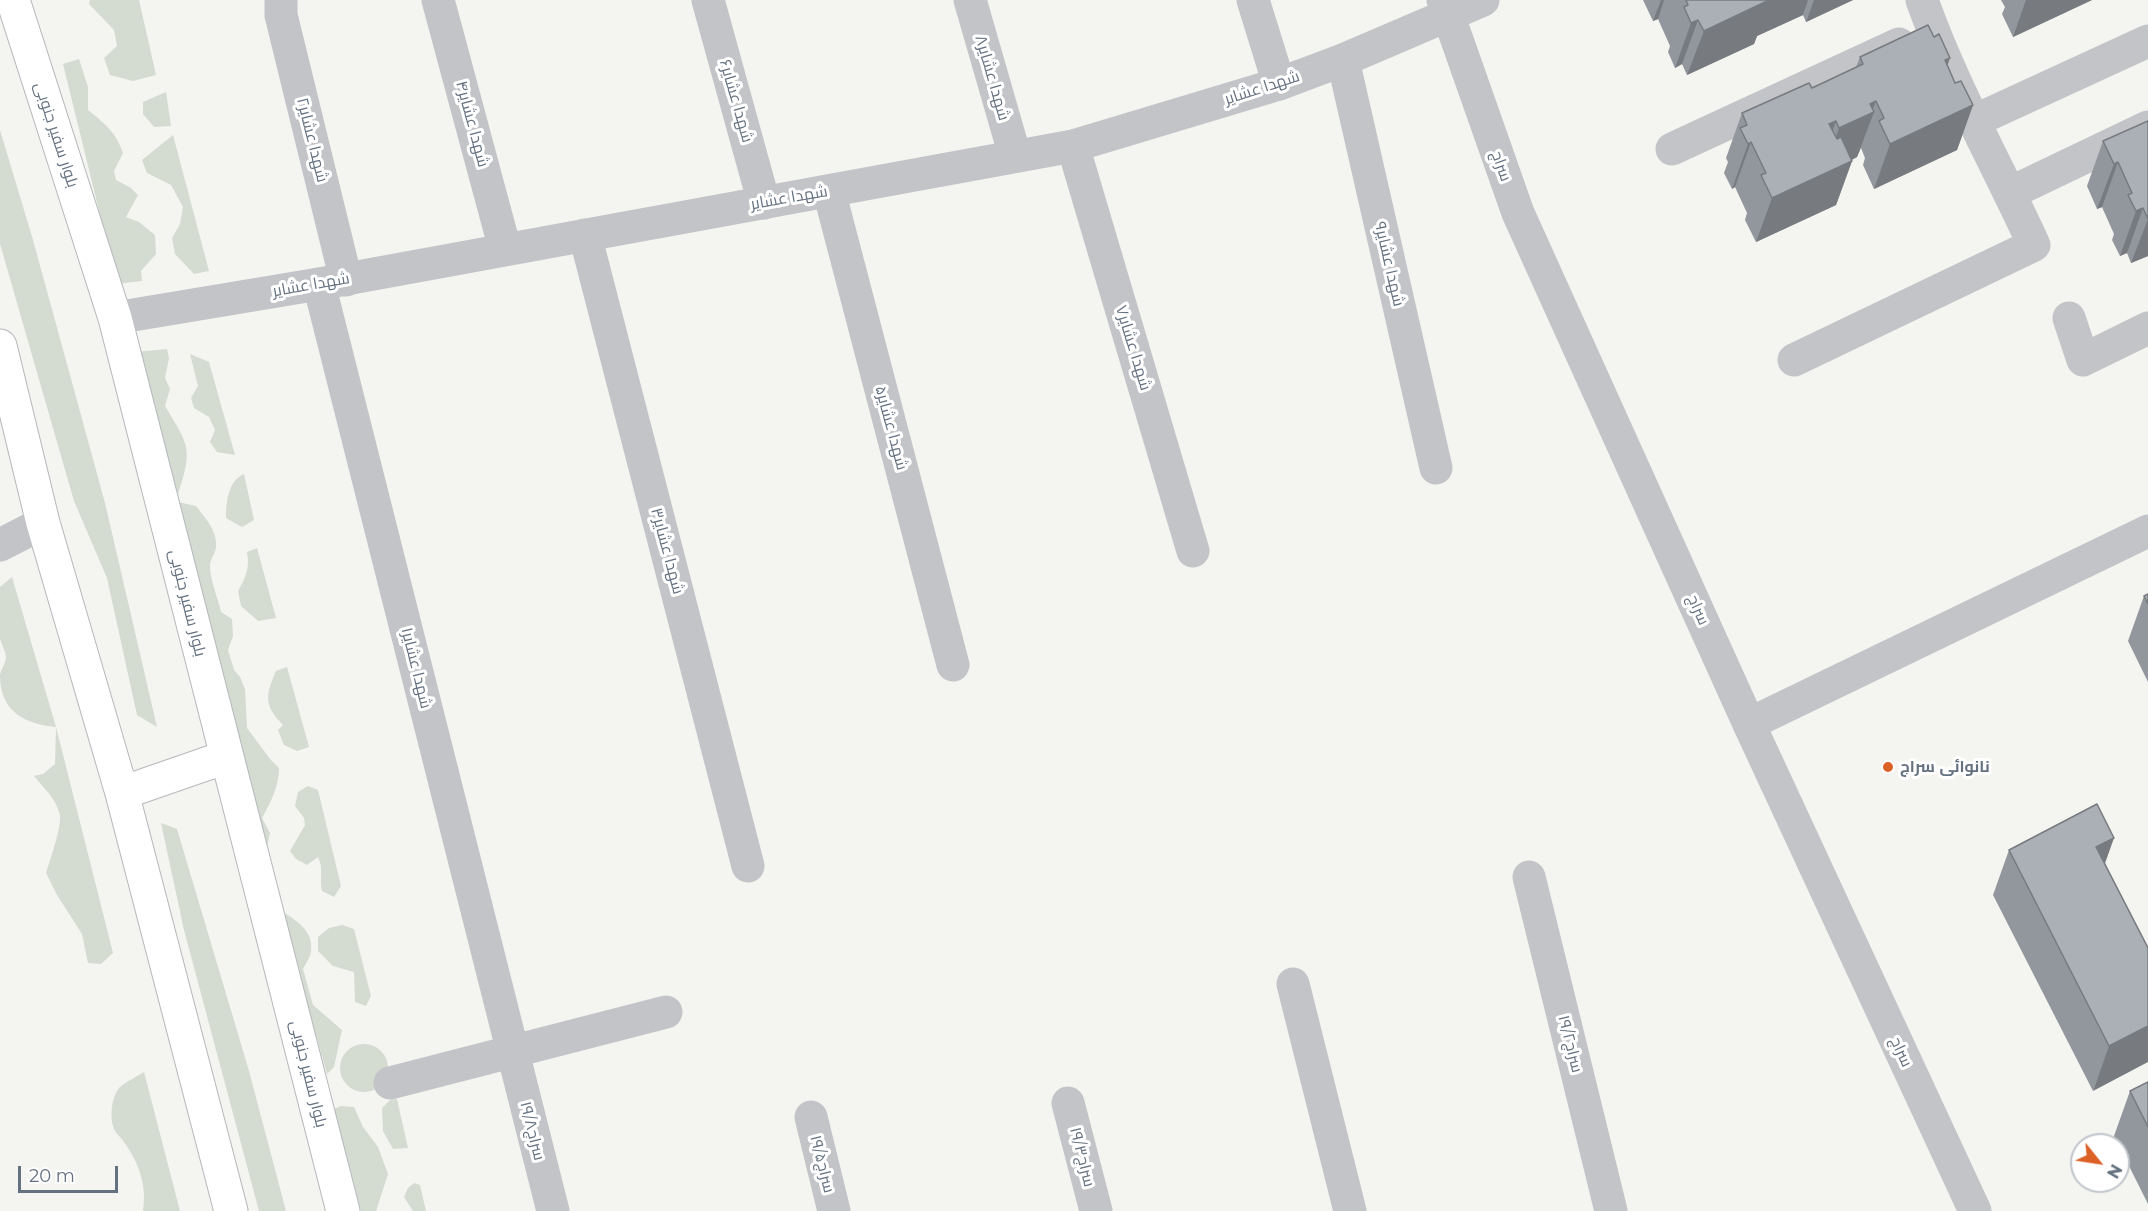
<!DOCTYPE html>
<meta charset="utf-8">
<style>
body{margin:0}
#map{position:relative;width:2148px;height:1211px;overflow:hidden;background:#f4f4f0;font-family:Montserrat,sans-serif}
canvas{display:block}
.north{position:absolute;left:2070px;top:1133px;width:60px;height:60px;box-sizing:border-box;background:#fff;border:2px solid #c1c6cc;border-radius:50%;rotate:120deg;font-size:16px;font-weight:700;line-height:24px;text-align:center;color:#647180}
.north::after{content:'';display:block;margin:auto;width:21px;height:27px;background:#dc6127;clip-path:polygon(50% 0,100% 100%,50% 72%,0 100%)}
.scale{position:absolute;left:18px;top:1166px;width:100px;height:27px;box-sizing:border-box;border:3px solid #647180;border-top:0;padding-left:8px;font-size:18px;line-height:21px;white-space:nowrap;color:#647180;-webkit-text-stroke:4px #fff;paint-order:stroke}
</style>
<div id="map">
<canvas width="2148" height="1211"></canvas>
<div class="north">N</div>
<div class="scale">20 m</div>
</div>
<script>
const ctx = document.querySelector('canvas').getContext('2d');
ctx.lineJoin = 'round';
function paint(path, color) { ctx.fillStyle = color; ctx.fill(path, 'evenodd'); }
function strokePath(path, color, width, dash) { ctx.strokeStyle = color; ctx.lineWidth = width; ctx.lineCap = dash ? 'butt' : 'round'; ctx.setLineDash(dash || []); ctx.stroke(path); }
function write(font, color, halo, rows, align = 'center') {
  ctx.font = font + ' Montserrat,Cairo,sans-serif'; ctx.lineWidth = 6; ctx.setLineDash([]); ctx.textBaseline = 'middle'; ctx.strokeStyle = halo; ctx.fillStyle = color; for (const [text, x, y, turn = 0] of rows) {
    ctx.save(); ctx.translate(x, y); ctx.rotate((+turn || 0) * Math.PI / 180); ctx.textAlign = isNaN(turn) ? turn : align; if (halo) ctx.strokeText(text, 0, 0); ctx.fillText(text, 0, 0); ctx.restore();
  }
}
paint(new Path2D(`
 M90,0H139L156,75L133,81L110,75L104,58L117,46L114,30L89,4Z
 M79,59L88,87V110C105,124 116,132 123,153L114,171L116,180L131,188L138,195L126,217L139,222L155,235L156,254L141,271L142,281L117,284L63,64Z
 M166,92L171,126L154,127L143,114V102Z
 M0,130L33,240L105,503L157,727L137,715L107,578L74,501L0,244Z
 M173,135L209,271L194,274L175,254L172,238L180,224L183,207L171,185L147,173L142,160Z
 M167,349L169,358L165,378L170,389L165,406C189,446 193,448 178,494L135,352Z
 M190,354L209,362L235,455L217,452L210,442L215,430L209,417L194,408L191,398L198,386Z
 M244,474L254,520L242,527L226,518C226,502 228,481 244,474Z
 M178,502L196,506C205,518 218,531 216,548C215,554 210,559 210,566C210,580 218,598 221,612L232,619L233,636L228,650L234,670L240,677L245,689L247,728L270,759L279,768C279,786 271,802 262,818L270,833L267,847Z
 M257,548L276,618L258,621L241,606L238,591C246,577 250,568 247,552Z
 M12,577L56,727L113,953L101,964L88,963L82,934L57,895L46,873C50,860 61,829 60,816C58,801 43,787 34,776L43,774L55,764L56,727C25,724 0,712 0,675C1,669 6,663 6,657C5,650 2,645 0,639C0,628 0,600 0,587Z
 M287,667L309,747L297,751L284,745L278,730L283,725C264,705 265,696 276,671Z
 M308,786L318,790L341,886L334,897L322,891C319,879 324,868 318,857L307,865L296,859L290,851L305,825L304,818L295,806L298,792Z
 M161,823L177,829L249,1071L286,1211H259L184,930Z
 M281,911C296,920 314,931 311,951C311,957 305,964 303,969L313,1005L342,1030L334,1067L327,1074Z
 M342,925L354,929L371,996L366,1006L355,1002L354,972L333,966L318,951V937L329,928Z
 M340 1068a24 24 0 1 1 48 0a24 24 0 1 1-48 0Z
 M144,1072L180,1211H143C147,1185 139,1163 124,1142C122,1138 117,1135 115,1131C109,1120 111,1096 120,1087C127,1081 136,1077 144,1072Z
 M397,1099L408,1148L393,1149L383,1131L382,1108L390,1100Z
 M341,1106L354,1107L363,1127L378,1147L388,1174L376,1211H361L334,1109Z
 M414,1183L420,1185L426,1211H413L404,1197L408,1188Z`), '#d4dbd1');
const secondary = new Path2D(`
 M13,0L115,318L343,1211
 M0,346L43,523L122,793L231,1211
 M122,793L226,757`);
strokePath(secondary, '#b4b8bc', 35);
strokePath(new Path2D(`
 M281,0V15L346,280
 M438,0L505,249
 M708,0L764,203
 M970,0L1015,156
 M1253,0L1279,84
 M1343,60L1436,468
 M1974,121L2148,41
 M1073,146L1193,551
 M1672,149L1899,44
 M829,191L953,665
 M2010,193L2148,127
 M585,235L748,866
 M319,284L553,1211
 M2069,318L2083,360L2148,328
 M1794,360L2034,245C1997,164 1952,85 1922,0
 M0,545L43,523
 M1749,724L2148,531
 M1529,877L1611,1211
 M1293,984L1350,1211
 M390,1083L666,1012
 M1068,1103L1096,1211
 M811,1117L834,1211`), '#c2c4c8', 33);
strokePath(new Path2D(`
 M1443,0L1518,213L1749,724L1975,1211
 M115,318L319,284L1073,146L1279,84L1343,60L1483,0`), '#c2c4c8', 33);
strokePath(secondary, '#fff', 33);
paint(new Path2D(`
 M1643,0H1853L1806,22L1803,15L1757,36L1754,44L1687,75L1682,64L1675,68L1668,52L1670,46L1658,19L1653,21Z
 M2001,0H2092L2013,37L2002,14L2005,7Z
 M1860,57L1947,66L1955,83L1973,105L1957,150L1874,189L1863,165L1865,158L1861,148L1857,157L1852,160V161L1836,205L1756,242L1745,220L1747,213L1735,187L1732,189L1724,173L1728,162L1726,158L1742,113L1812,88L1856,67Z
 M2148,121V256L2131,263L2127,253L2120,256L2112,240L2114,234L2102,207L2097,209L2087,186L2103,141Z
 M2148,594V682L2128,641L2144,596Z
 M2009,850L2105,863L2148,948L2093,1091L1993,895Z
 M2148,1082V1204L2114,1136L2130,1091Z`), '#92979d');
paint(new Path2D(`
 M1661,0H1664L1658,19L1653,21Z
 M1766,0H1808L1803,15L1757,36L1754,44L1687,75L1704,31Z
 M1814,0H1853L1806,22Z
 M2026,0H2092L2013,37Z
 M1698,20L1682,64L1675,68L1691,23Z
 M1950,58L1934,103L1945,60Z
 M1876,101L1871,113L1874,112L1857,157L1823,173L1839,128L1870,104Z
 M1973,105L1957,150L1874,189L1890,144Z
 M1836,121L1820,166L1829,124Z
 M1751,142L1735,187L1732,189L1748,144Z
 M1852,161L1836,205L1756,242L1772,198Z
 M2118,162L2102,207L2097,209L2114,164Z
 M2143,208L2127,253L2120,256L2136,211Z
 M2148,219V256L2131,263Z
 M2114,838L2098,883L2096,847Z
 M2148,1026V1062L2093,1091L2109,1046Z`), '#777b7f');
const building = new Path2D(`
 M1686,0H1769L1704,31L1698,20L1691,23L1684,7L1688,5Z
 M1928,25L1934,37L1939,34L1950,58L1945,60L1955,83L1961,81L1973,105L1890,144L1879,121L1884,118L1876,101L1870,104L1874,112L1839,128L1836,121L1829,124L1837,139L1841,137L1852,161L1772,198L1761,175L1766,173L1751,142L1748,144L1740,128L1747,125L1742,113L1809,83L1812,88L1863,64L1860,57Z
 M2148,121V219L2143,208L2136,211L2128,195L2132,193L2118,162L2114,164L2103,141Z
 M2148,594V604L2144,596Z
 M2097,804L2114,838L2096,847L2148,948V1026L2109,1046L2009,850Z
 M2148,1082V1127L2130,1091Z`);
paint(building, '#aab0b6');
strokePath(building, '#777b7f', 1.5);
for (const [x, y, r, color] of [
 [1888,767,6,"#dc6127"]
]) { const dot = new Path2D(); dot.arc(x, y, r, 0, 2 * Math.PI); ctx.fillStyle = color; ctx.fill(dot); strokePath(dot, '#fff', 2); }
write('16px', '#647180', '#fff', [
 ["شهدا عشایر۸",992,78,74],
 ["شهدا عشایر",1262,88,-18],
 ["شهدا عشایر۶",736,101,74],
 ["شهدا عشایر۴",472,124,75],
 ["بلوار سفیر جنوبی",56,135,72],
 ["شهدا عشایر۲",312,140,76],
 ["سراج",1501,166,70],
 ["شهدا عشایر",789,198,-10],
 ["شهدا عشایر۹",1389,264,77],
 ["شهدا عشایر",311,285,-10],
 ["شهدا عشایر۷",1133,348,73],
 ["شهدا عشایر۵",891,428,75],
 ["شهدا عشایر۳",667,551,75],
 ["بلوار سفیر جنوبی",187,603,76],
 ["سراج",1698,610,66],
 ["شهدا عشایر۱",416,668,76],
 ["سراج۱۹/۲",1570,1044,76],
 ["سراج",1901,1052,65],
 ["بلوار سفیر جنوبی",308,1074,76],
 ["سراج۱۹/۸",532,1131,76],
 ["سراج۱۹/۳",1082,1157,76],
 ["سراج۱۹/۵",822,1164,76]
]);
write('bold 16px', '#647180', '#fff', [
 ["نانوائی سراج",1900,767]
], 'left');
</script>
